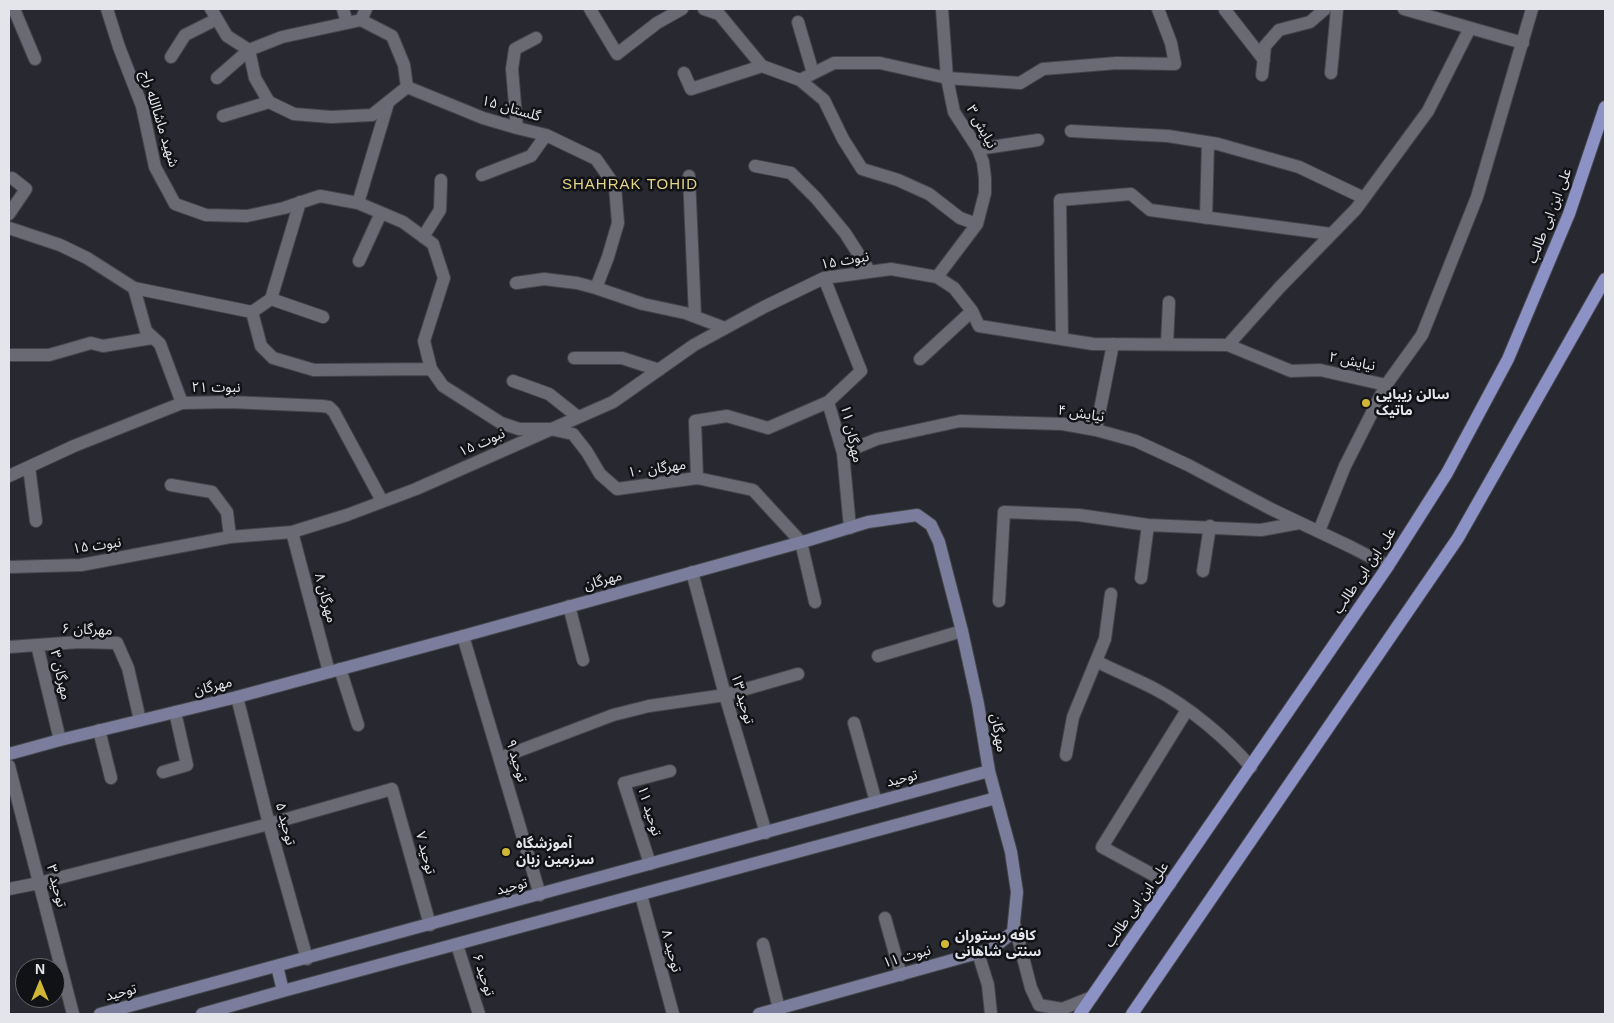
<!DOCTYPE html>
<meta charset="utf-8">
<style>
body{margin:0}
#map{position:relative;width:1614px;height:1023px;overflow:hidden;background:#282930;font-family:Helvetica,sans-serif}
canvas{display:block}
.frame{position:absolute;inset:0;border:10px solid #e4e5ea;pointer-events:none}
.north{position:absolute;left:15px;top:958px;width:50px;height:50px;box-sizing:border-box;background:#111215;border:1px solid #65666a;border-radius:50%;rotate:0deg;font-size:14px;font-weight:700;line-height:20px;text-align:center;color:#e4e5ea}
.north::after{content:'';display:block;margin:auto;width:18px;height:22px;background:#d0b836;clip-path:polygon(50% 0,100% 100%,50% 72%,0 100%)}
</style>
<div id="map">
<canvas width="1614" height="1023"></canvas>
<div class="frame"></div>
<div class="north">N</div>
</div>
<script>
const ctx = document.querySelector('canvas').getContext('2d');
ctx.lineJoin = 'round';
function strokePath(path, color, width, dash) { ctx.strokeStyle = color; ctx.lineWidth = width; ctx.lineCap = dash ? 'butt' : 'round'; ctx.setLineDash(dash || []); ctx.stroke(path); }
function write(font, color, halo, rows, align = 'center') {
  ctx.font = font + ' Helvetica,"Noto Sans Arabic",sans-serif'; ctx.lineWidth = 5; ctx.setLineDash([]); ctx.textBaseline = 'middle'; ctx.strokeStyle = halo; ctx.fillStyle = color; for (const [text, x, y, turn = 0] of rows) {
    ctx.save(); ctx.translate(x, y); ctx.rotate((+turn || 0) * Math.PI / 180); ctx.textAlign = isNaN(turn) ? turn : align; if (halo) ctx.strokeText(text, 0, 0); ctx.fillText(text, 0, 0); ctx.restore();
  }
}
const street = new Path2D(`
 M14,9L35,59
 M107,9L119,47L142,106L155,167L175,204L206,215L247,216L284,208L320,196L358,203L403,222L433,244L444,278L424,341L431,369L443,386L501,423L519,429H550L573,434L587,452L600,474L617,489L697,478L753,490L801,542L815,602
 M211,9L227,36L249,50L255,78L269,102L294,114L331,117L372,115L407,87L483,118L517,128L546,135L596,159L615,186L618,223L608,257L596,288L643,304L685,313L725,328
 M343,9L347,23
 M590,9L617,54L657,23L682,9
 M704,9L719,14L762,66L800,80L824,100L843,139L862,169L898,180L929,194L960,218L977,224
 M1404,9L1523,43
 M1225,10L1264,60
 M361,20L366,9
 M798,22L813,73
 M171,57L185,35L217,19
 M684,73L691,89L762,66
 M1331,73L1337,9
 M1262,75L1265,46L1279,30L1310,22L1325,9
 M217,78L249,50L282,37L361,20L392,36L404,65L407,87
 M800,80L834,63H880L947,78L1020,83L1043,69L1117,63L1175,64L1171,43L1158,9
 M223,116L269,102
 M517,128L512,69L515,49L536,38
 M1071,131L1168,136L1218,144L1299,167L1364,198
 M978,149L1038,140
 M755,166L791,173L816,198L845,233L870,272
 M482,175L531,156L546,135
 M689,176L695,316
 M358,203L388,103
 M9,214L26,189L12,178
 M1206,218L1208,143
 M9,228L60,245L87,258L134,288L252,312L261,346L273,358L314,370L431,369
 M423,237L440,210L441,180
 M359,261L381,213
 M937,277L977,224L985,193V178L983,162L978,149L954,112L947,78L942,9
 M824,278L861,371L828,402L843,453L850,528
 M516,283L544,279L577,283L596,288
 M134,288L146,331L160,344L182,403
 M271,299L323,317
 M252,312L271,299L300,202
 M1062,339L1060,200L1131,194L1150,210L1331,234
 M1167,344L1169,302
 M1228,345L1280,287L1356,209L1428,111L1470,28
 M9,355H49L91,343L103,346L152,338
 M574,358H622L659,370
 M920,359L972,311
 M513,381L549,394L578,417
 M1096,430L1113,344
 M843,453L877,439L960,421L1063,424L1096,430L1136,441L1188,465L1271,509L1351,547L1388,566
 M29,467L36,521
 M9,476L74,446L182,403L230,402L322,406L329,407L334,412L382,501
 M697,478L695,421L727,416L768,428L828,402
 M171,485L212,492L227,512L230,537
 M1319,531L1345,466L1386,385
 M292,532L329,672
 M9,567L81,565L230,537L292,532L347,515L416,489L613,402L694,345L764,307L824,278L891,269L937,277L954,288L972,311L979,326L1093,344L1228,345L1291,371L1320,370L1386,385L1422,335L1477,197L1532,9
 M1203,571L1210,526
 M692,572L725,695L766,833
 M1141,578L1148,525
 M999,601L1004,512L1079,515L1148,525L1261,530L1299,523
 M569,606L583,660
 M463,636L540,895
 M37,645L80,642L117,643L128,668L140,720
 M9,647L37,645L60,740
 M878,656L962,631
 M1096,661C1115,671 1136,679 1155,689C1189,707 1226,738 1251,767
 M340,669L358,725
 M237,697L269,824L307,959
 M854,723L876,802
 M99,730L111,778
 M1066,755L1073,717L1105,639L1111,594
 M500,758L613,715L649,706L725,695L798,674
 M9,766L73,1014
 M163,772L187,765L175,712
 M650,864L624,783L670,771
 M1170,884L1102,847L1187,710
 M9,889L39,883L269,824L392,789L430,925
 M641,895L673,1014
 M885,918L901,975
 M1014,923L1031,988L1039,1005L1062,1009L1092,997
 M763,944L779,1009
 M457,945L479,1014
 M978,953L988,985L991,1014`);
const secondary = new Path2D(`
 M9,754L60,740L237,697L463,636L809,540L868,522L917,515L931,525L939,542L962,631L978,704L989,771L1011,852L1017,892L1013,932L992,949L759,1014
 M277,966L283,991
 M100,1014L989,771
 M202,1014L283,991L996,798`);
const primary = new Path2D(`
 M1080,1014L1388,566L1447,473L1508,359L1569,214L1605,107
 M1132,1014L1458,538L1605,279`);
strokePath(street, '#44454a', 14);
strokePath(secondary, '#44454a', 14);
strokePath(primary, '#44454a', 14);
strokePath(street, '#696a73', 12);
strokePath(secondary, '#7a7e9c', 12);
strokePath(primary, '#8c92c6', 12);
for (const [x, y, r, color] of [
 [1366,403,5,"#d0b836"],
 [506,852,5,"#d0b836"],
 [945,944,5,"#d0b836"]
]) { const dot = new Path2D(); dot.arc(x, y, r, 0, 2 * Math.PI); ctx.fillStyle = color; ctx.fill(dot); strokePath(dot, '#111215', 2); }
write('14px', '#e4e5ea', '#111215', [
 ["گلستان ۱۵",511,109,16],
 ["شهید ماشاالله راج",159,119,73],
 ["نیایش ۳",981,127,61],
 ["علی ابن ابی طالب",1550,216,-69],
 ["نبوت ۱۵",845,261,-10],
 ["نیایش ۲",1352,362,12],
 ["نبوت ۲۱",216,388],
 ["نیایش ۴",1081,414,9],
 ["مهرگان ۱۱",851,434,77],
 ["نبوت ۱۵",482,443,-24],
 ["مهرگان ۱۰",657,469,-8],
 ["نبوت ۱۵",97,546,-8],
 ["علی ابن ابی طالب",1365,571,-56],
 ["مهرگان",603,581,-16],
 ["مهرگان ۸",325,598,75],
 ["مهرگان ۶",87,630,2],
 ["مهرگان ۳",60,675,77],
 ["مهرگان",213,687,-14],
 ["توحید ۱۳",742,699,74],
 ["مهرگان",998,733,80],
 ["توحید ۹",516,761,73],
 ["توحید",902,779,-15],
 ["توحید ۱۱",649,811,73],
 ["توحید ۵",285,824,75],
 ["توحید ۷",425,853,75],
 ["توحید ۳",56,886,75],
 ["توحید",512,887,-15],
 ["علی ابن ابی طالب",1137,905,-55],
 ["توحید ۸",671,951,75],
 ["نبوت ۱۱",907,957,-16],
 ["توحید ۶",483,975,72],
 ["توحید",121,993,-15]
]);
write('bold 14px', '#e4e5ea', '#111215', [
 ["سالن زیبایی",1376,395],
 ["ماتیک",1376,411],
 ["آموزشگاه",516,844],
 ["سرزمین زبان",516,860],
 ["کافه رستوران",955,936],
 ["سنتی شاهانی",955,952]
], 'left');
ctx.letterSpacing = '1px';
write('15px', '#e4d486', '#111215', [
 ["SHAHRAK TOHID",630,185]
]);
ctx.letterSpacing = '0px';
</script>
